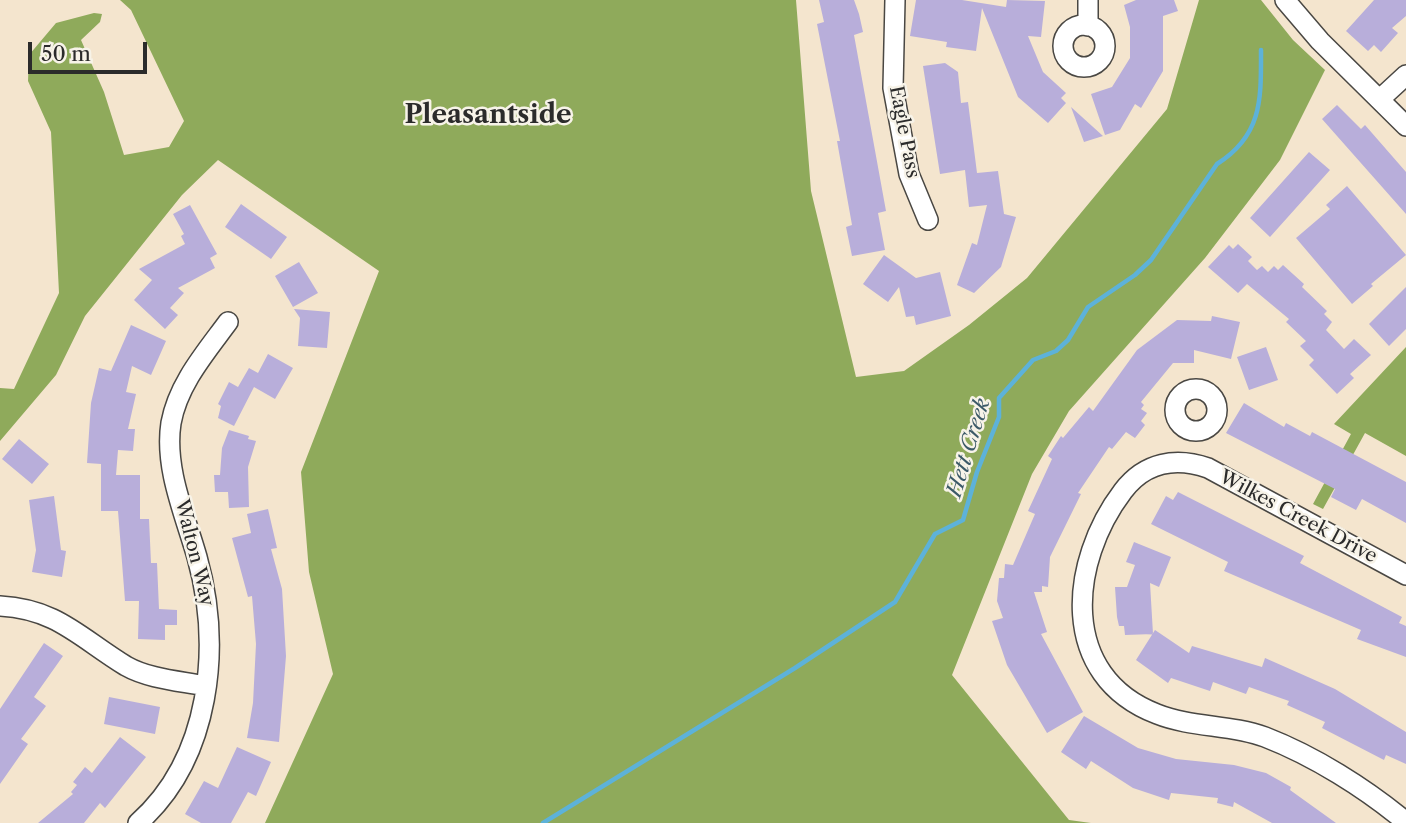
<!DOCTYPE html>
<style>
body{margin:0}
#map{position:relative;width:1406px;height:823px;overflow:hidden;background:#f4e5ce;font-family:"Libre Caslon Text",serif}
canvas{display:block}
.scale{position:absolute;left:28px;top:42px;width:119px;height:32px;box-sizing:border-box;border:4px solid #2b2b2b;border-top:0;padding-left:9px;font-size:21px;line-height:24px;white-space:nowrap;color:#2b2b2b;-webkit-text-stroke:5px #f7f3e8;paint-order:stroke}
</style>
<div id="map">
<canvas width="1406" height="823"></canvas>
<div class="scale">50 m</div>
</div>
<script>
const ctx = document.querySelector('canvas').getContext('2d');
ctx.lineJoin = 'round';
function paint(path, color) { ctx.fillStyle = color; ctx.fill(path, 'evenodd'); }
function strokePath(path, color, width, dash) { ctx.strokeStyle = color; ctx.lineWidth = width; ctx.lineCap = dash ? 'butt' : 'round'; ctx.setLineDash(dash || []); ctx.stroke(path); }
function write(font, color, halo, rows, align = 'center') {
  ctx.font = font + ' "Libre Caslon Text",serif'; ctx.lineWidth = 5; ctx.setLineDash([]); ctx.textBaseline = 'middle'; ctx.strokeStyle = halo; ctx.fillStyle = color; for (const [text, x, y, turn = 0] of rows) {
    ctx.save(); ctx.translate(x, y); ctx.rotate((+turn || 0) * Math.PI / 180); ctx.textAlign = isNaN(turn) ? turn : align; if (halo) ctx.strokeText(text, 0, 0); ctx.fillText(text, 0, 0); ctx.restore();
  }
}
paint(new Path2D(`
 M120,0H796L811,191L856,377L904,371L969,325L1027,278L1167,109L1199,0H1261L1293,40L1325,70L1280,160L1205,258L1069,411L1032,474L952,675L1069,820L1091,823H265L333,674L309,572L301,472L379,271L218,160L182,195L85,316L56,375L0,441V388L14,389L59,293L51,132L28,81L29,55L56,23L94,13L102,14L100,22L81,40L104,92L124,155L169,147L184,121L131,10Z
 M1406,347V456L1365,433L1323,509L1313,504L1351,434L1334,424Z`), '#8faa5b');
strokePath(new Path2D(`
 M543,823L795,668L895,602L935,534L963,520L977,472L999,417V398L1033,360L1056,351L1068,340L1088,307L1135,275L1151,260L1217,164C1263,135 1261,98 1261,50`), '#5db2d9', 4.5);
paint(new Path2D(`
 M819,0H854L859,14L863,32L854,35L886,211L878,213L885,250L852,256L846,227L852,225L837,141H840L817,24L824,22Z
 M916,0H962L1006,7L1007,0L1045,1L1041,37L1028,36L1043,72L1066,93L1061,98L1066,103L1048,123L1018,97L982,8L976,51L946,47L947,42L910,36Z
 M1136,0H1174L1178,11L1163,16V71L1141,108L1135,104L1120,130L1105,135L1091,94L1112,87L1130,58V27L1124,5Z
 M1374,0H1406V16L1392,28L1398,33L1381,52L1374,45L1368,51L1346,31Z
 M945,63L958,72L961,103L968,102L977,173L998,171L1004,214L1016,217L1001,267L974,293L957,285L972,243L977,245L987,205L969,207L965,170L940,174L923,66Z
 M1337,105L1361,129L1365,125L1406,172V214L1322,119Z
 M1071,107L1103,136L1084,142Z
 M1309,152L1330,170L1270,237L1250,218Z
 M1347,186L1406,255L1371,284L1373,286L1352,304L1296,238L1330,209L1326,205Z
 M241,204L287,237L271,259L225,227Z
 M190,205L217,254L210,258L215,268L178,288L184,293L170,308L178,315L165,329L134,300L152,280L139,269L185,244L181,236L184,234L173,214Z
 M1238,244L1252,257L1248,261L1257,270L1262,266L1268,272L1274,266L1278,270L1283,265L1304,284L1302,287L1327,311L1324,314L1332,322L1326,330L1344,349L1354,339L1371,355L1350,374L1354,378L1337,394L1309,365L1314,360L1300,346L1306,341L1286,322L1289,319L1247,284L1238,293L1208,267L1229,245L1233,249Z
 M884,255L916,278L940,272L951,316L916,325L914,316L906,317L899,287L888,302L863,284Z
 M299,262L318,293L293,307L275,276Z
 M1406,287V329L1389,346L1369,324Z
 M294,309L330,312L327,348L298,346L300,318Z
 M1212,316L1240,322L1231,359L1194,350V363H1173L1141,402L1144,405L1141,409L1147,413L1141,421L1145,425L1135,438L1126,432L1112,449L1109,447L1078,493L1081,494L1050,557L1048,587L1042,586V592H1034L1047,632L1041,634L1083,712L1047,733L1007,665L992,621L1003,618L997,601L999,578H1004L1005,564L1013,565L1035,514L1028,511L1052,459L1048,456L1061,436L1063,438L1089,407L1093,411L1137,350L1177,320L1211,321Z
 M131,325L166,341L151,375L132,366L126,392L136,394L128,429H135L133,451L118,450L116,475H140V519H149L151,563H157L159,609L177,610V625H165V640L138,639L139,601H125L118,511H101V464L87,463L91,403L99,368L111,371Z
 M1266,347L1278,380L1249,390L1237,357Z
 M268,354L293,368L275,399L254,387L234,426L218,418L221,406L218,404L229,382L238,387L249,368L258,373Z
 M1244,403L1284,427L1286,423L1310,436L1312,432L1406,482V523L1362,499L1356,510L1331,497L1335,489L1226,433Z
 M229,430L249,436L248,439L256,441L248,467L249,507L229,508L228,492H215L214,475H220L222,448Z
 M19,439L49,464L32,484L2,459Z
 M1178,492L1304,556L1300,563L1402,617L1399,623L1406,626V657L1357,639L1361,630L1224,571L1228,562L1151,524L1166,496L1173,500Z
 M54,496L61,550L66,551L62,577L32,572L36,550L29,500Z
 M268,509L277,548L271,549L282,589L286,656L279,742L247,738L253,703L256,644L252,596L248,597L232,538L251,533L247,514Z
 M1134,542L1171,557L1159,587L1150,583L1153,634L1125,635L1124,626H1119L1117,617L1115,587H1127L1135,565L1126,562Z
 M1155,630L1189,653L1192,646L1262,667L1265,658L1335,689L1406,732V764L1386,755L1384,760L1322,728L1325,722L1287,705L1289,701L1249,687L1246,694L1213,682L1210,691L1171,678L1168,683L1136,660Z
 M44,643L63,656L34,697L46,706L21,739L28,744L0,784V709Z
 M109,697L160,707L155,734L104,724Z
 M1084,716L1138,748L1176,759L1234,765L1266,773L1291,787L1290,790L1336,823H1272L1234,802L1233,807L1217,803L1218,798L1171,793L1169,800L1133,788L1091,761L1086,769L1061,752Z
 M120,737L146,757L105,808L100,803L84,823H38L73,794L71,792L77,785L73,782L85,767L92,773Z
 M237,747L271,762L256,796L248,792L231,823H201L185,814L204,781L218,788Z`), '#b8aeda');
const street = new Path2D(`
 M895,0L893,88L909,174L928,220
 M1285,0L1320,41L1406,126
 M1063 46a21 21 0 1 1 42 0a21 21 0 1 1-42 0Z
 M1088,26V0
 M1380,99L1406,75
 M1175 410a21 21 0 1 1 42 0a21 21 0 1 1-42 0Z
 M1406,575L1208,468C1176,457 1145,462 1123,491C1069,562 1058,676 1157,714C1192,728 1230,724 1265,737C1314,756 1365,788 1406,822
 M0,606C57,609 80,638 126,666C149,679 180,681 205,686
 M138,823C211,758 222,647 197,557C185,515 164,468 171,423C178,384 206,352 228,322`);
strokePath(street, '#494743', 22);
strokePath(street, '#fff', 19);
write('19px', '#2b2b2b', '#f7f3e8', [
 ["Eagle Pass",904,132,79],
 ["Wilkes Creek Drive",1298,517,28],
 ["Walton Way",194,553,76]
]);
write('italic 21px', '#3c5a68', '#f7f3e8', [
 ["Hett Creek",969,448,-73]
]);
write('bold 26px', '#2b2b2b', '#f7f3e8', [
 ["Pleasantside",488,115]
]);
</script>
